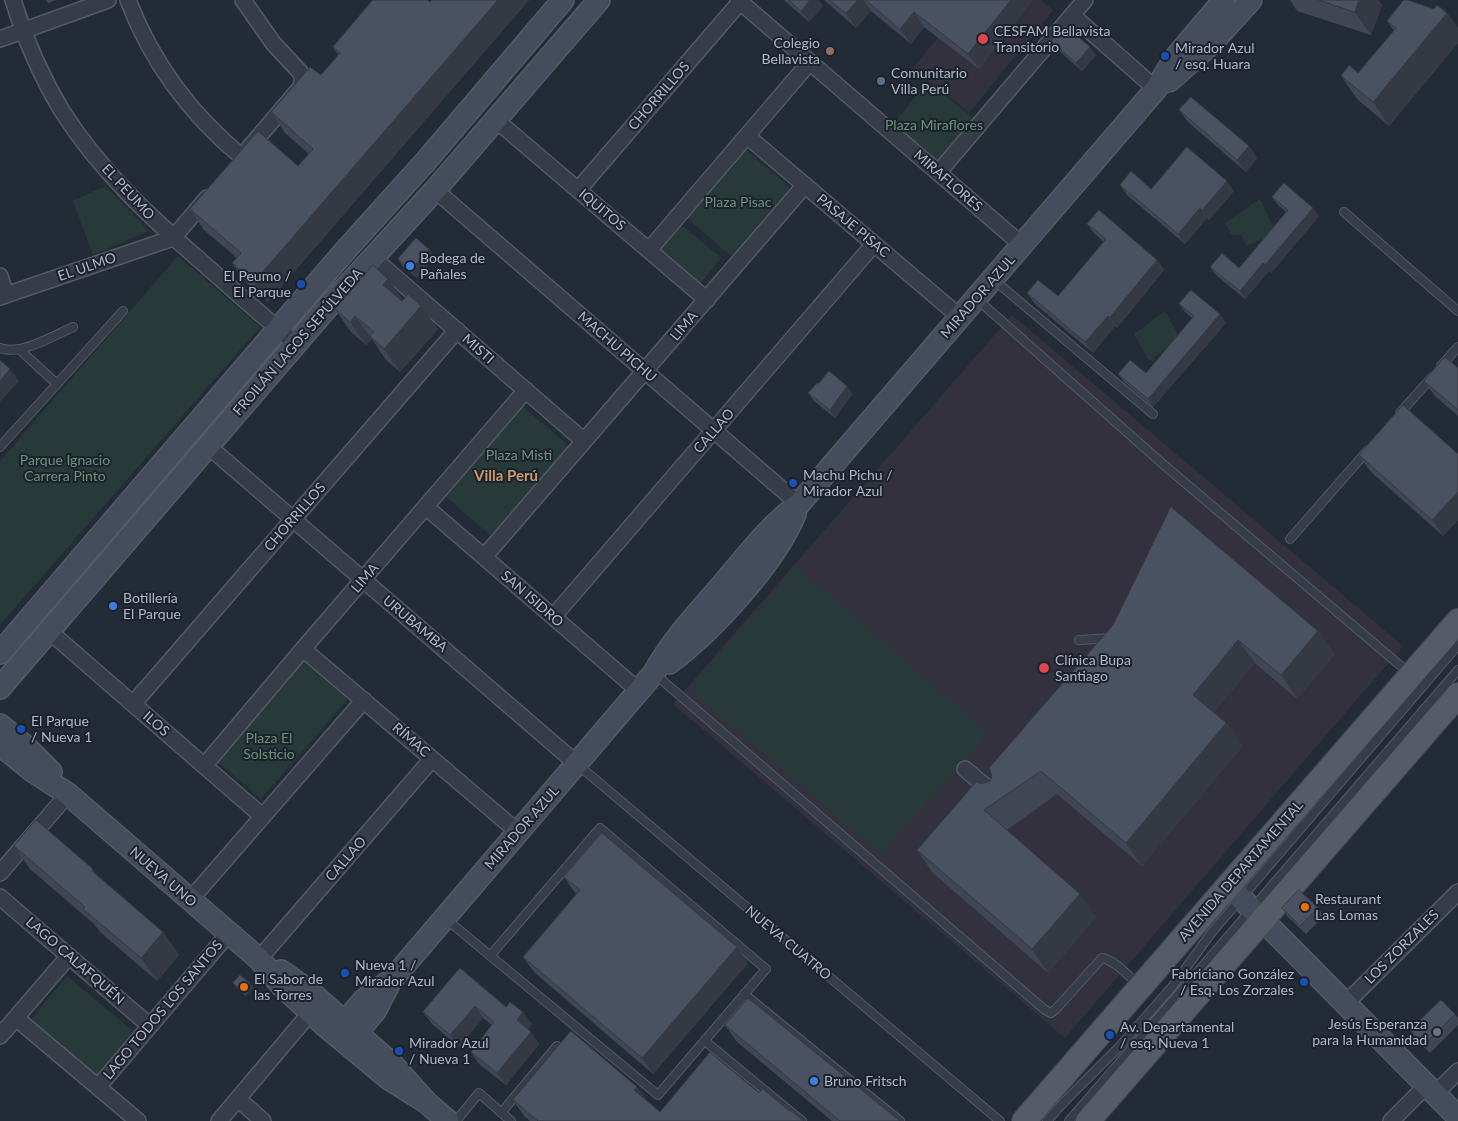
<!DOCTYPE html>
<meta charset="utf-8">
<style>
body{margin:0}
canvas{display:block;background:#232b37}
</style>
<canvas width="1458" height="1121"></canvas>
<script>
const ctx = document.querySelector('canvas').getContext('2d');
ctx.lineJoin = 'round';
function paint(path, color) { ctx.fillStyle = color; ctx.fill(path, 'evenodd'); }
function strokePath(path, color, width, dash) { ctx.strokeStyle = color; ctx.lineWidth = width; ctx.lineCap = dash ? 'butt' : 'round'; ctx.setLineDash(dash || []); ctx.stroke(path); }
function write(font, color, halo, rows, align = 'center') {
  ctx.font = font + ' Lato,sans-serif'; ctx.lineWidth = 4; ctx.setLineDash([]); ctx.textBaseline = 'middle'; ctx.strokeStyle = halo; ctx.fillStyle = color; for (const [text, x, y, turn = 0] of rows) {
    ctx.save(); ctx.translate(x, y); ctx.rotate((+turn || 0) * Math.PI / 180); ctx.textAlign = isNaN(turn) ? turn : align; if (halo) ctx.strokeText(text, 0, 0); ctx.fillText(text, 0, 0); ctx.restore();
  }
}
paint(new Path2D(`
 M969,0H1041L1053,10L969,113L913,68Z
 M1012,315L1403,646L1065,1038L673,704Z`), '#33313d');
paint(new Path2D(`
 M928,81L977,121L938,168L890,128Z
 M745,149L790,188L731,256L686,217Z
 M105,186L149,231L93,255L73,201Z
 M1260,199L1273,227L1264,238L1247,246L1241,235L1231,234L1225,223Z
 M680,224L721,258L699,285L658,250Z
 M178,256L260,327L0,625V461Z
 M1165,311L1180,338L1154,357L1153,361L1147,359L1146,355L1134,334Z
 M521,405L569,446L490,535L443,494Z
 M796,567L988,733L881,854L689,689Z
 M304,661L348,699L261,799L217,761Z
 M67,976L133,1031L96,1076L30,1021Z`), '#28393a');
const lane = new Path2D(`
 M1344,212L1458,311
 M994,280L1153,414
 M978,300L1164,465L1409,673
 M0,348C20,356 53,336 73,327
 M20,350L57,384
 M1441,366L1458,347
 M1400,413L1432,377
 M0,447L123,311
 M1290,539L1368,450
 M1079,640L1110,638
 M656,675L1045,1010L1051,1013L1056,1009L1102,958C1116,961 1127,975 1138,984
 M577,764L1000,1121
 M446,919L658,1095L766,969L600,828L490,956
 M744,994L900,1121
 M705,1041L802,1121
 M501,1113L557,1046
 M456,1121L479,1093L511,1121
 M1047,1121L1065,1101L1119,1047L1172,987L1212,932L1458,645
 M1069,1121L1458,670`);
const street = new Path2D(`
 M13,0C25,39 41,76 62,111C101,172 150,217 204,264C234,291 265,318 296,344
 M128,0C152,63 190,114 242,157
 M243,0L273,43L300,72L303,79L300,88L249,148
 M738,0L1022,245
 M1072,15L1156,89
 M0,39L108,0
 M496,120L707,300
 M747,136L960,317
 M938,173L1085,0
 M435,190L799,504
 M578,190L740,2
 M649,250L810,62
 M372,257L584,441
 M0,276L6,295
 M0,297L173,238L207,198
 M208,446L577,764
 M426,507L639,691
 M484,557L805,185
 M553,617L874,244
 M49,631L262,816
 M303,649L518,832
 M133,704L457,330
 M204,766L303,649L526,390
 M965,769L998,797
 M0,873L68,794
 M0,897L150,1026
 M190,900L364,700
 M259,959L432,759
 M1346,1003L1458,892
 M16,1018L138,1121
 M0,1036L69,956
 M98,1087L229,933
 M1435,1094L1458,1071
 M238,1099L263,1121
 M219,1121L310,1013
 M1391,1121L1427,1085`);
const secondary = new Path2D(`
 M1169,81L1211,44L1251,0
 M0,653L344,252L426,161L563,0
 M669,663C712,631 774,564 795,514
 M0,688L326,309L435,190L599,0
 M0,725L26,747L51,772
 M0,745L34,772L68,794L259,959L281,985L323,1024L388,1078L426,1102
 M1228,885L1458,1117
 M281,971L308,990L393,1065L426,1102L448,1121
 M336,1032L364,1000L387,983
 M347,1044L375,1011L390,982L654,673C672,640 698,613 722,585C746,557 769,526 799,504L1156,89L1175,58L1224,0`);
const primary = new Path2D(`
 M1024,1121L1458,621
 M1088,1121L1458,695`);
strokePath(lane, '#545a66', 10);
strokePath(street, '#545a66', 18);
strokePath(secondary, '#545a66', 24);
strokePath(primary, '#404651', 26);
strokePath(lane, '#373d48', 8);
strokePath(street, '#373d48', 15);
strokePath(secondary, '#454c5b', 21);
strokePath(primary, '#555c68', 24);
paint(new Path2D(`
 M46,0H56L48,3Z
 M432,0H529L268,302L247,283L232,263L237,258L204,230L190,209L298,166L309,154L285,133L271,112L321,75L338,55L333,47L430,2Z
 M784,0H819L823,6L809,22Z
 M824,0H1031L1032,1L979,69L924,27L911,44L871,11L856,28Z
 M1290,0H1378L1382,5L1371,35L1297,11Z
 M1447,13L1458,28V43L1389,126L1357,99L1341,76L1358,73L1394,31L1387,21Z
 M1051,41L1096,55L1082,71L1057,49Z
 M1179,110L1249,146L1257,158L1246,172L1188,122Z
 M1120,185L1151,189L1234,191L1209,220L1207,218L1185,244L1127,195Z
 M1272,197L1319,216L1271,273L1269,271L1245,299L1216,275L1210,267L1239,268L1286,212L1278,205Z
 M1087,224L1157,260L1164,270L1117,328L1115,326L1093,353L1035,304L1027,293L1058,296L1104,242L1095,234Z
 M429,249L434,257L417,278L403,267L398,259Z
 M403,300L421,306L438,329L400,372L386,360L372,339L366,345L351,332L335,309Z
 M1179,304L1226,323L1153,407L1124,382L1118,374L1146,373L1192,318L1185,312Z
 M1458,368V416L1435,396L1424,381Z
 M818,384L847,386L852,394L835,418L814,401L808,393Z
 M1458,454V520L1443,536L1370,471L1359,455Z
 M1171,507L1335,654L1297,699L1255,663L1214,712L1226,723L1243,746L1142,866L1057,794L1007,830L1096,917L1048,973L933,873L917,850L982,784L990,781L1113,625Z
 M14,846L99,877L163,932L179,955L157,981L100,932L94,924L30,869Z
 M564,877L748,963L653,1074L534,972L523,957L576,894Z
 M1282,908H1318L1324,916L1306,934L1287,916Z
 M460,968L506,1007L532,1024L528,1029L539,1044L506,1085L479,1064L471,1052L492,1025L483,1018L459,1047L432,1024L423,1012Z
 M233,983L253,987L246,996L236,987Z
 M1455,1014L1458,1018V1025L1430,1053L1415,1038L1410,1030Z
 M725,1025L900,1121H832L736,1041Z
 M759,1093L787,1109L804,1121H530L524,1116L513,1100L648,1101L660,1112Z`), '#404653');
paint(new Path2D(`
 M498,0H529L268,302L254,282Z
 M810,0H819L823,6L809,22L801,11Z
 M858,0H864L871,11L856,28L846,13Z
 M1011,0H1031L1032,1L979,69L968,54Z
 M1359,0H1378L1382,5L1371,35L1355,12Z
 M914,12L924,27L911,44L900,29Z
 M1447,13L1458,28V43L1389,126L1373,102Z
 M1090,47L1096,55L1082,71L1076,63Z
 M1249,146L1257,158L1246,172L1237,160Z
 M1227,181L1234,191L1209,220L1202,210Z
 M1200,208L1207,218L1185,244L1178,234Z
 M1313,208L1319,216L1271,273L1265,265Z
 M429,249L434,257L417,278L411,270Z
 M1157,260L1164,270L1117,328L1110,317Z
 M1263,263L1269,271L1245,299L1240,291Z
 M388,279L405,302L400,308L383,285Z
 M421,306L438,329L400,372L384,349Z
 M1220,314L1226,323L1153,407L1148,399Z
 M355,316L372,339L366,345L350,322Z
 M1108,316L1115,326L1093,353L1085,342Z
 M10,369L19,381L0,402V381Z
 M847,386L852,394L835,418L830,410Z
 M1458,492V520L1443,536L1432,520Z
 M1318,631L1335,654L1297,699L1281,675Z
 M1238,640L1255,663L1209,718L1193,695Z
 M1226,723L1243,746L1142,866L1126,843Z
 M93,869L110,892L92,871Z
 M1080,894L1096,917L1048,973L1032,949Z
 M163,932L179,955L157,981L141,958Z
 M737,947L748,963L653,1074L642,1058Z
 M250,983L253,987L246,996L243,992Z
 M475,1006L483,1018L459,1047L450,1035Z
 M523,1012L532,1024L525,1032L517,1020Z
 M531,1032L539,1044L506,1085L497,1073Z
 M637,1087L649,1102L634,1090Z`), '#343944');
const building = new Path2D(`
 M373,0H427L430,2L432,0H498L254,282L232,263L241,253L190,209L258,131L298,166L313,149L271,112L310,67L321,75L340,53L333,47Z
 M789,0H810L801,11Z
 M830,0H858L846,13Z
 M866,0H1011L968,54L914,12L900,29Z
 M1319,0H1359L1355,12Z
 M1404,0H1408L1434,9L1437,5L1447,13L1373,102L1341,76L1349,65L1358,73L1396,28L1387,21Z
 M1065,25L1090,47L1076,63L1051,41Z
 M1191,97L1249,146L1237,160L1179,110Z
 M1187,147L1227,181L1202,210L1200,208L1178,234L1120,185L1131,171L1151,189Z
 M1284,183L1313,208L1265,265L1263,263L1240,291L1210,267L1222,253L1239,268L1288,210L1272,197Z
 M1099,210L1157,260L1110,317L1108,316L1085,342L1027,293L1038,280L1058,296L1106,239L1087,224Z
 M416,238L429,249L411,270L398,259Z
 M373,265L388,279L383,285L402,301L408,294L421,306L384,349L370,336L374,332L355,316L350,322L335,309Z
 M1191,290L1220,314L1148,399L1118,374L1130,360L1146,373L1194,316L1179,304Z
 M1445,357L1458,368V410L1424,381Z
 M0,360L10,369L0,381Z
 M829,371L847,386L830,410L808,393L817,383L818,384Z
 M1403,405L1458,454V492L1432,520L1359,455Z
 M1171,507L1318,631L1281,675L1238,640L1193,695L1226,723L1126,843L1041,771L984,810L1080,894L1032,949L917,850L976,782L982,784L990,781L992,776L989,768L1113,625Z
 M36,820L93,869L92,871L163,932L141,958L83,909L85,907L14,846Z
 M602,833L737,947L642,1058L523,957L580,890L564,877Z
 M1299,890L1318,908L1300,926L1282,908Z
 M460,968L506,1007L510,1002L523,1012L517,1020L531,1032L497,1073L471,1052L494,1022L475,1006L450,1035L423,1012Z
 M240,975L250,983L243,992L233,983Z
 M748,998L900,1121H840L725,1025Z
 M1441,1000L1455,1014L1424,1045L1410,1030Z
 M571,1031L637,1087L634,1090L660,1112L710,1052L759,1093L763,1089L787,1109L791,1111L804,1121H538L513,1100Z`);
paint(building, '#4a5161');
strokePath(building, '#343944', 1);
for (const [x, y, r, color] of [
 [983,39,6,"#e0444e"],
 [830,51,5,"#8d6e63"],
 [1165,56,5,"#1a4fb4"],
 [881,81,5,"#5c6f8a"],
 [410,266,5,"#3f7fe0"],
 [301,284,5,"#1a4fb4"],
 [793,483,5,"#1a4fb4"],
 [113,606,5,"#3f7fe0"],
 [1044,668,6,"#e0444e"],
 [21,729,5,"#1a4fb4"],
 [1305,907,5,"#e8710a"],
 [345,973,5,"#1a4fb4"],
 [1304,982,5,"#1a4fb4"],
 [244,987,5,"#e8710a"],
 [1437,1032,5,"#6b7280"],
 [1110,1035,5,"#1a4fb4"],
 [399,1051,5,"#1a4fb4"],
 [814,1081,5,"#3f7fe0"]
]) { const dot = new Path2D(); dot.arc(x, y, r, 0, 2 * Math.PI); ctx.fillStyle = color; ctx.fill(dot); strokePath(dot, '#1c222d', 2); }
write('14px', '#b1b7c4', '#1c222d', [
 ["CESFAM Bellavista",994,31],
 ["Transitorio",994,47],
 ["Colegio",820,43,"right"],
 ["Bellavista",820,59,"right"],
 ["Mirador Azul",1175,48],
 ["/ esq. Huara",1175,64],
 ["Comunitario",891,73],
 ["Villa Perú",891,89],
 ["Bodega de",420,258],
 ["Pañales",420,274],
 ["El Peumo /",291,276,"right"],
 ["El Parque",291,292,"right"],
 ["Machu Pichu /",803,475],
 ["Mirador Azul",803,491],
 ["Botillería",123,598],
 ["El Parque",123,614],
 ["Clínica Bupa",1055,660],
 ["Santiago",1055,676],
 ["El Parque",31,721],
 ["/ Nueva 1",31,737],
 ["Restaurant",1315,899],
 ["Las Lomas",1315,915],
 ["Nueva 1 /",355,965],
 ["Mirador Azul",355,981],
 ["Fabriciano González",1294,974,"right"],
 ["/ Esq. Los Zorzales",1294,990,"right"],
 ["El Sabor de",254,979],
 ["las Torres",254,995],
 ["Jesús Esperanza",1427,1024,"right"],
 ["para la Humanidad",1427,1040,"right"],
 ["Av. Departamental",1120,1027],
 ["/ esq. Nueva 1",1120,1043],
 ["Mirador Azul",409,1043],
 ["/ Nueva 1",409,1059],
 ["Bruno Fritsch",824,1081]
], 'left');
write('14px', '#b1b7c4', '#1c222d', [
 ["CHORRILLOS",659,96,-49],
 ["MIRAFLORES",948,181,41],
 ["EL PEUMO",128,192,47],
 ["IQUITOS",602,210,40],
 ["PASAJE PISAC",853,226,40],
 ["EL ULMO",87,267,-19],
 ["MIRADOR AZUL",978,297,-49],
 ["LIMA",684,326,-49],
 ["FROILÁN LAGOS SEPÚLVEDA",298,342,-49],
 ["MACHU PICHU",617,347,41],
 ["MISTI",478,349,41],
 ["CALLAO",714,431,-49],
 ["CHORRILLOS",295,517,-49],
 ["LIMA",365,578,-49],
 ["SAN ISIDRO",532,599,41],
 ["URUBAMBA",415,624,40],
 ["ILOS",156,724,41],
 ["RÍMAC",411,740,41],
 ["MIRADOR AZUL",522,828,-49],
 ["CALLAO",346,859,-49],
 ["AVENIDA DEPARTAMENTAL",1241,871,-49],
 ["NUEVA UNO",163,877,41],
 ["NUEVA CUATRO",788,943,40],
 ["LOS ZORZALES",1402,947,-45],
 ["LAGO CALAFQUÉN",75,961,41],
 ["LAGO TODOS LOS SANTOS",163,1010,-50]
]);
write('14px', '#6b9376', '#1c222d', [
 ["Plaza Miraflores",934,125],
 ["Plaza Pisac",738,202],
 ["Plaza Misti",519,455],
 ["Parque Ignacio",65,460],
 ["Carrera Pinto",65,476],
 ["Plaza El",269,738],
 ["Solsticio",269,754]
]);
write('bold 15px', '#ca9867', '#1c222d', [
 ["Villa Perú",506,476]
]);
</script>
